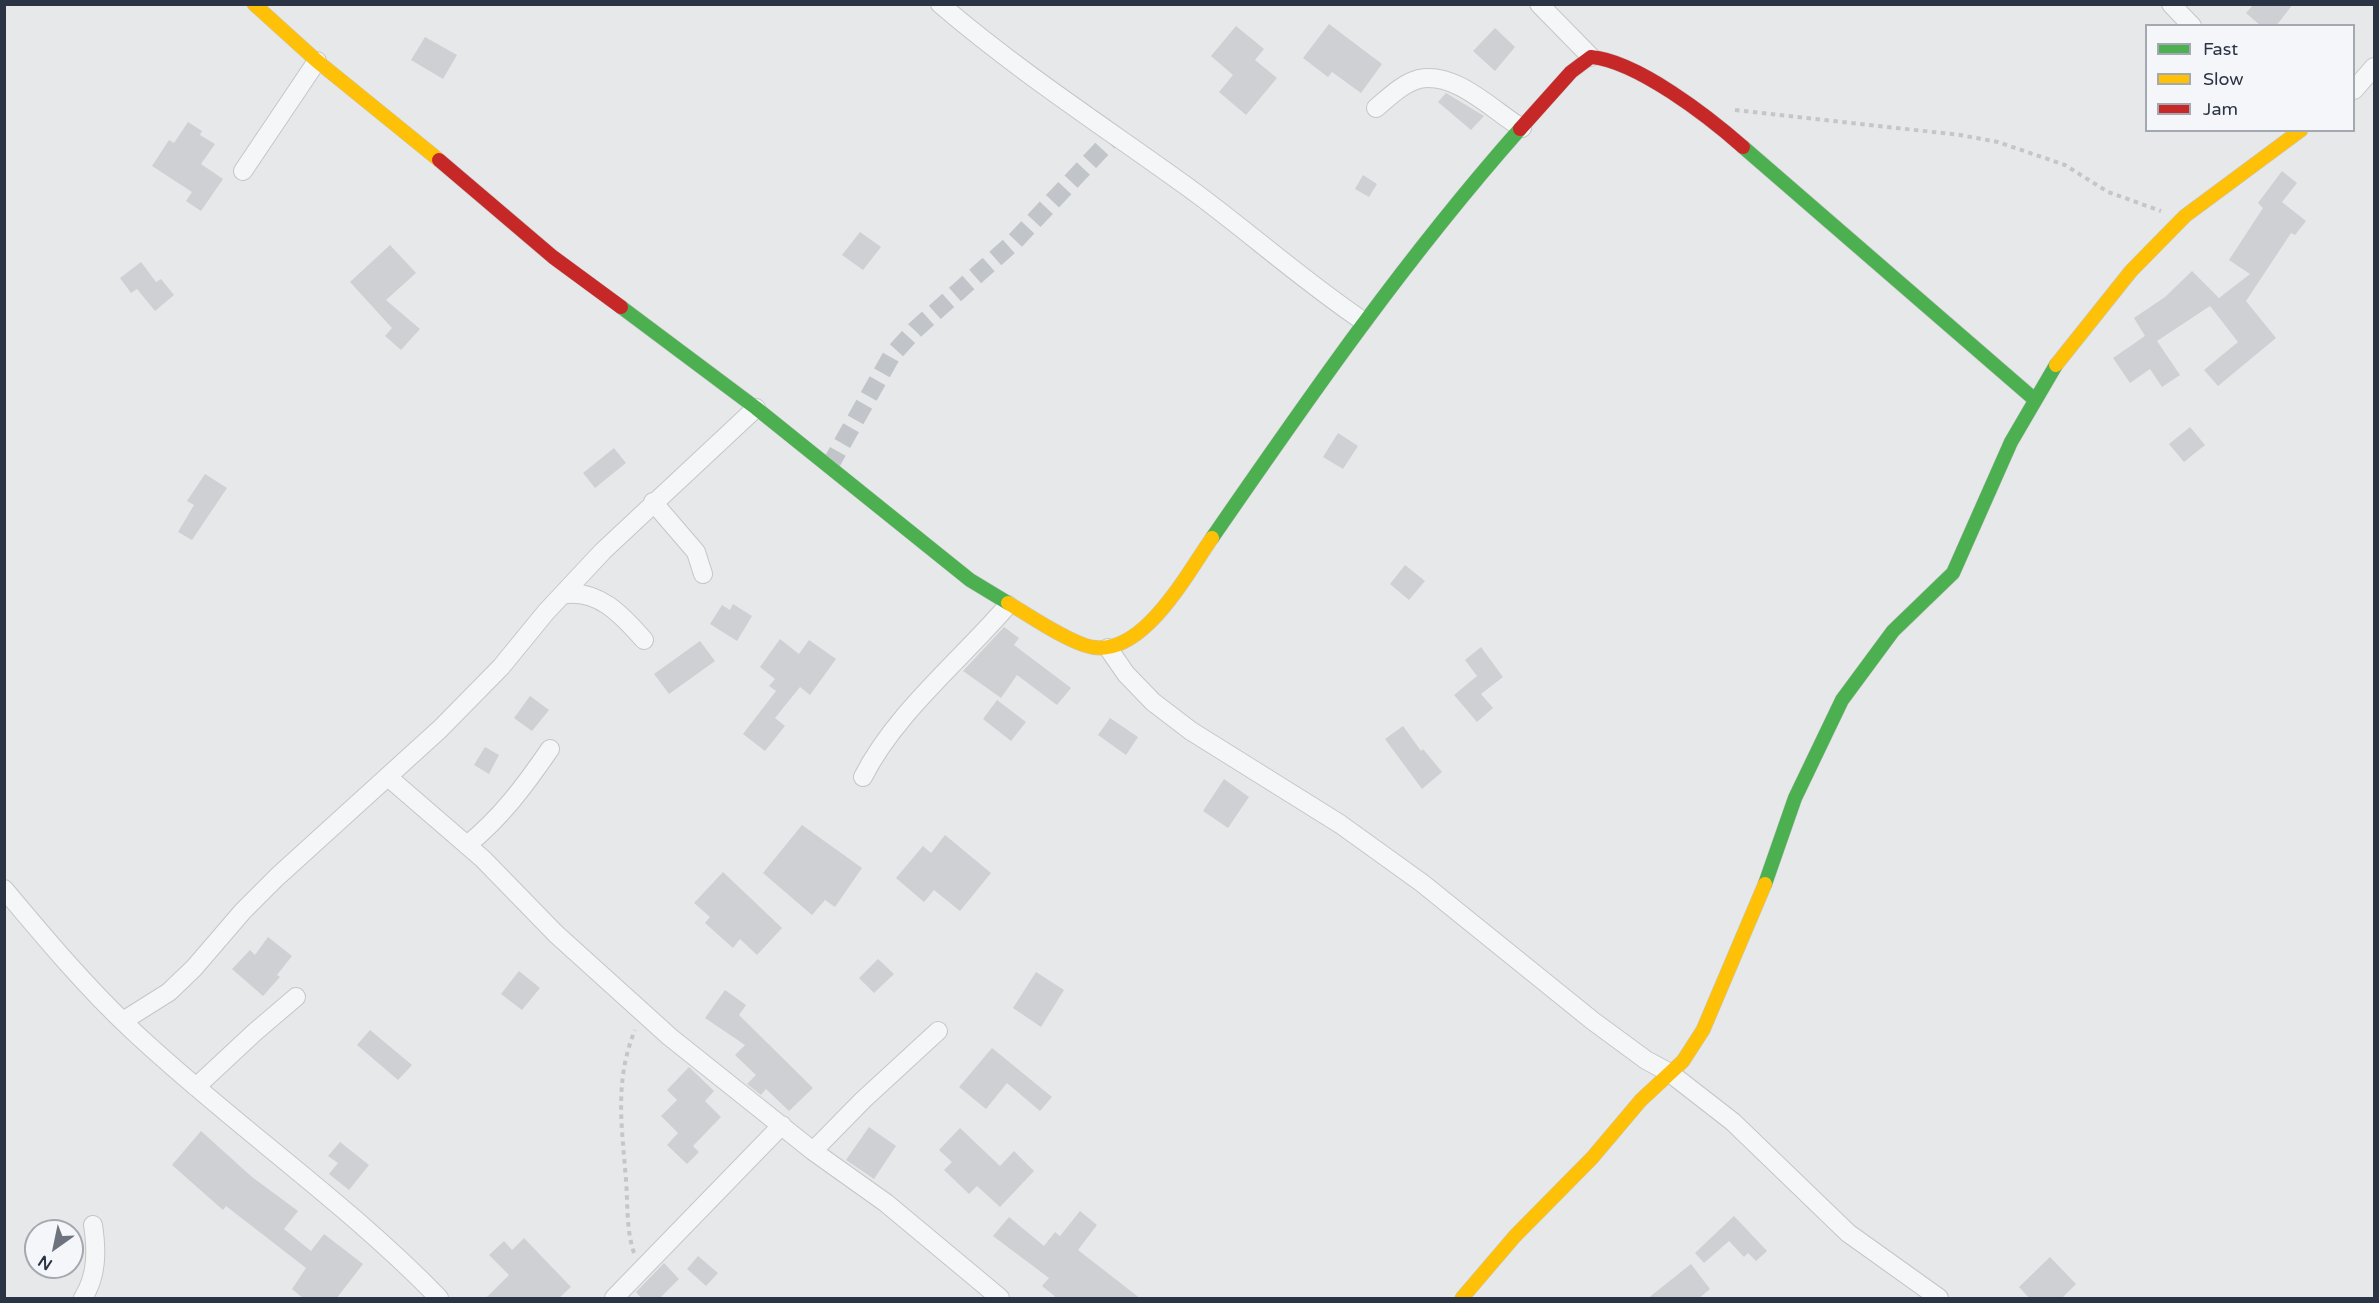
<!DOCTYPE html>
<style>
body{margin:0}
#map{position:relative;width:2379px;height:1303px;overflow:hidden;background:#e6e8ea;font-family:"Varela Round",sans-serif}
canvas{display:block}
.frame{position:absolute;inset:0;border:6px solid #2b3445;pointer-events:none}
.legend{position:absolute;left:2145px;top:24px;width:210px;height:108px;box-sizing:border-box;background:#f4f6f9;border:2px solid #a4a8b1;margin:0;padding:8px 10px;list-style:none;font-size:18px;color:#2b3445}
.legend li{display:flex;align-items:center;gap:12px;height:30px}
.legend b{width:30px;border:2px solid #a4a8b1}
.north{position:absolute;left:24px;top:1219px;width:60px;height:60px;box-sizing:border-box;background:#f4f6f9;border:2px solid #a4a8b1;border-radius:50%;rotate:213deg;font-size:16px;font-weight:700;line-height:24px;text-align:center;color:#2b3445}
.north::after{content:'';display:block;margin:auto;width:21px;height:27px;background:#6c737f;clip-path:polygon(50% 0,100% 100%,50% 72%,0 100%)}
</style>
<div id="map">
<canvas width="2379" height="1303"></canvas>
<div class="frame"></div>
<ul class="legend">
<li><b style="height:8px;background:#4caf50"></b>Fast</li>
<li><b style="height:8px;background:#ffc107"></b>Slow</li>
<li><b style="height:8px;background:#c62828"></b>Jam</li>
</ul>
<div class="north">N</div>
</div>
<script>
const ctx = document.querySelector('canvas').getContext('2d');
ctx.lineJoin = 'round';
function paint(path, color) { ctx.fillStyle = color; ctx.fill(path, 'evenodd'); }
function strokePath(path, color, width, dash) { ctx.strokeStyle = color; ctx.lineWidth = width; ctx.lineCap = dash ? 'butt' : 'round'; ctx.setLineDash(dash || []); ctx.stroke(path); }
paint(new Path2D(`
 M2254,4H2293L2276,26H2261L2246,13Z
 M1329,24L1382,64L1361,93L1332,72L1328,77L1303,58Z
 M1236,26L1264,49L1255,60L1277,78L1246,115L1219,92L1233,75L1211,56Z
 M1495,28L1515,47L1495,71L1473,51Z
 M425,37L457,55L443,79L411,60Z
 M1446,93L1484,116L1471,130L1438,102Z
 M188,122L202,131L200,135L215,144L201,164L223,179L201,211L186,201L192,192L152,166L169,140L174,143Z
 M2282,171L2297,183L2282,202L2306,221L2295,235L2291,233L2246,301L2276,338L2218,386L2204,370L2238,342L2210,306L2157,341L2180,375L2162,387L2150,369L2130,383L2113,358L2145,336L2134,318L2165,297L2192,271L2219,298L2250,274L2229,260L2263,208L2258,203Z
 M1363,175L1377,184L1369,197L1355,189Z
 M860,232L881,247L863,270L842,255Z
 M390,245L416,273L386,300L420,329L401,350L385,336L392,328L350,282Z
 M141,262L156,282L161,279L174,295L155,311L137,289L131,293L120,278Z
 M2190,427L2205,445L2184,462L2169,444Z
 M1338,433L1358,446L1343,469L1323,457Z
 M614,448L626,463L595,488L583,473Z
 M205,474L227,488L192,540L178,532L194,505L187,501Z
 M1405,565L1425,581L1409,600L1390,584Z
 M733,604L752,616L737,641L710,624L722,605L730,610Z
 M1004,627L1019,638L1014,645L1071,688L1057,705L1017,675L1001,698L963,671Z
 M780,639L799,654L809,640L836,659L810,695L800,687L775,718L785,726L765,751L743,734L776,691L769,686L775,679L760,667Z
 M700,641L715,661L669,694L654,674Z
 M1481,647L1503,677L1481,694L1493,708L1477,722L1454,695L1477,676L1465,660Z
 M530,696L549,710L532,731L514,718Z
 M997,700L1026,722L1011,741L983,719Z
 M1110,718L1138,737L1126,755L1098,735Z
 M1403,726L1421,751L1423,749L1442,772L1422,789L1385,739Z
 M485,747L499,755L489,774L474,765Z
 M1224,779L1249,797L1228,828L1203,811Z
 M802,825L862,868L835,907L825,900L812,915L763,873Z
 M945,835L991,873L960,911L934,890L924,902L896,878L923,846L931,853Z
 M723,872L782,928L757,955L740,939L733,948L705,923L710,917L694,903Z
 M268,937L292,956L277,975L280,977L263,996L232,969L250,950L255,955Z
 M878,959L894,974L874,993L859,978Z
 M519,971L540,988L522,1010L501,994Z
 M1036,972L1064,990L1041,1027L1013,1008Z
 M725,990L746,1005L739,1015L813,1088L789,1111L766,1089L761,1095L747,1084L756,1075L735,1055L745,1045L705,1018Z
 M370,1030L412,1065L398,1080L357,1045Z
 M992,1048L1052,1097L1040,1111L1007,1083L986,1109L959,1087Z
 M689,1067L714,1091L705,1101L721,1117L693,1146L699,1152L687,1164L667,1145L678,1133L661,1116L677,1100L667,1090Z
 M869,1127L896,1146L874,1179L846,1160Z
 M960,1128L1000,1166L1014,1151L1034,1171L1000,1207L977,1186L969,1194L944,1170L952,1162L939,1150Z
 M201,1131L252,1177L298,1211L284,1229L311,1251L324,1234L363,1264L336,1299H304L292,1289L306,1268L226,1206L223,1210L172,1165Z
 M340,1142L369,1165L349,1190L329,1174L338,1163L328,1156Z
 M1080,1211L1097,1225L1078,1250L1141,1299H1058L1042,1286L1049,1278L993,1236L1009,1217L1044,1246L1055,1232L1060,1236Z
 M1734,1216L1767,1251L1756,1261L1748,1253L1744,1257L1729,1241L1704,1263L1695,1253Z
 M524,1238L571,1287L558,1299H485L509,1275L489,1255L504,1241L512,1250Z
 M698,1256L718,1273L706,1286L687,1269Z
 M2050,1257L2076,1284L2061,1299H2030L2019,1287Z
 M664,1263L679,1279L659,1299H642L636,1292Z
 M1691,1264L1710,1289L1698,1299H1647Z`), '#ced0d3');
strokePath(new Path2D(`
 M829,467L892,355L915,330L1015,241L1113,137`), '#c1c4c9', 18, [18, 9]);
const street = new Path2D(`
 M940,4C1018,71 1106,128 1189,188C1248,231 1302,280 1363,321
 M1539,4L1591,57
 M2171,4L2192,26
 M2354,90L2374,67
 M1376,108C1388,98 1403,83 1419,79C1456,71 1493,111 1522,128
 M243,171L317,61
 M653,502L696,552L703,574
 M562,595C597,587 623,616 644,640
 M1108,648L1126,674L1153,702L1191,731L1340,824L1422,883L1593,1021L1646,1060L1670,1073L1733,1122L1848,1233L1939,1298
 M388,777L483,859L556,934L670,1037L813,1151L886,1203L1000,1298
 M863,777C895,713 961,660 1008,605
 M467,845C501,818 526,784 550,749
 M4,889C45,938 87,988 133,1031C232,1124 345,1201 439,1298
 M123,1021L169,992L194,968L243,911L277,877L440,729L501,667L546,612L603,551L756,408
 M196,1087L255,1032L296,997
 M813,1151L863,1100L938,1031
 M83,1298C97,1276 97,1251 93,1225
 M614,1298L782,1125`);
const fast = new Path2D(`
 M1743,147L2034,399
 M621,307L756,408L970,580L1008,603
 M1212,538C1310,396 1405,259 1520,129
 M1765,884L1795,798L1842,700L1893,631L1953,573L2011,442L2056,365`);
const slow = new Path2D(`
 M254,4L317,61L439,160
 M2056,365L2131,271L2185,216L2301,130
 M1008,603C1032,617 1057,635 1084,645C1139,665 1186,575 1212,538
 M1462,1298L1515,1236L1592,1158L1641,1100L1683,1061L1703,1030L1765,884`);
const jam = new Path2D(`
 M1520,129L1571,72L1591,57C1637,61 1709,117 1743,147
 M439,160L553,257L621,307`);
strokePath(street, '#c4c6c8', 20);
strokePath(fast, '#c4c6c8', 15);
strokePath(slow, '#c4c6c8', 15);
strokePath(jam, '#c4c6c8', 15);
strokePath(new Path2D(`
 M1735,110L1960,135L1998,142L2065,165L2108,192L2161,211
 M634,1253C626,1229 628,1205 626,1180C622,1127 614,1081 635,1030`), '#c5c6ca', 4, [4.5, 4.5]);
strokePath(street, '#f5f6f7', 18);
strokePath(fast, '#4caf50', 14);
strokePath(slow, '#ffc107', 14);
strokePath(jam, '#c62828', 14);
</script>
